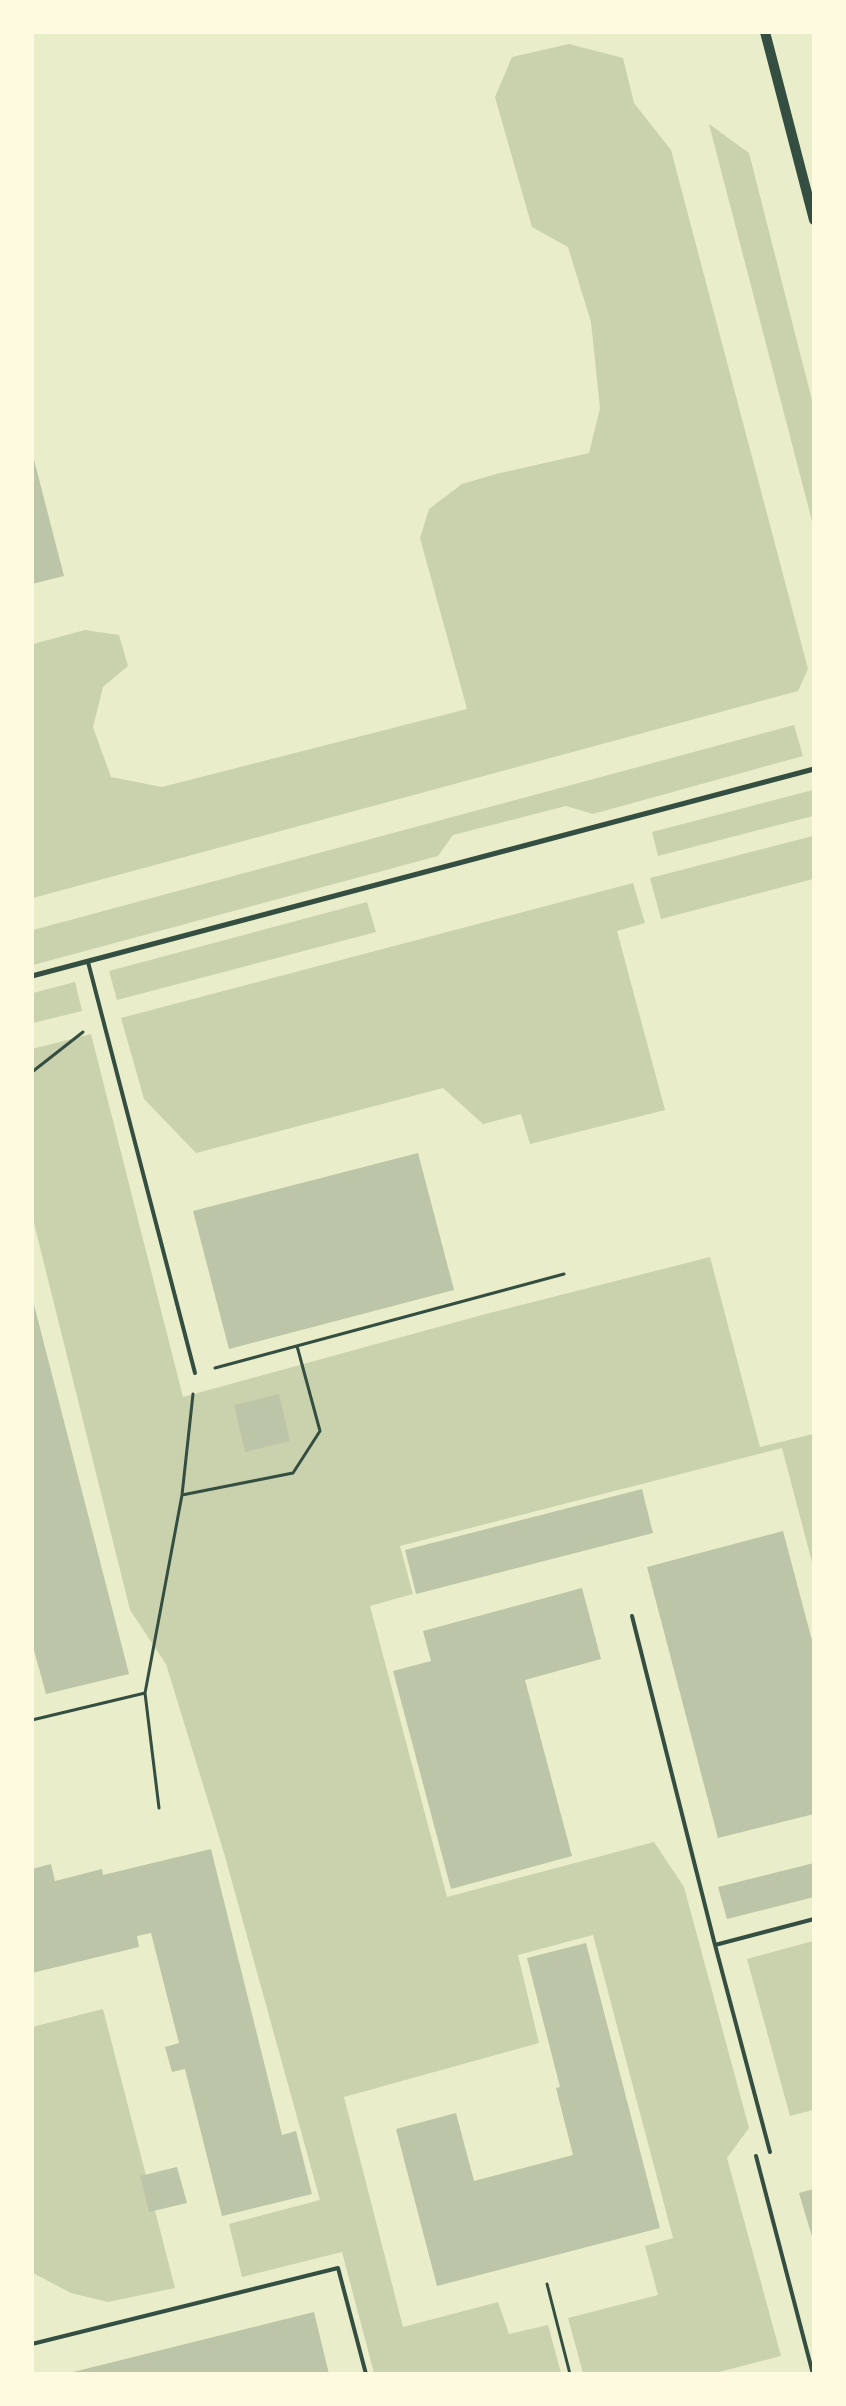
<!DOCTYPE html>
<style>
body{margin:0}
#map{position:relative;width:846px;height:2406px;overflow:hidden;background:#e9edc9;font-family:Raleway,sans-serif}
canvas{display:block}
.frame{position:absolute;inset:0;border:34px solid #fefae0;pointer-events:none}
</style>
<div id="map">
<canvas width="846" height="2406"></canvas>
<div class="frame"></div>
</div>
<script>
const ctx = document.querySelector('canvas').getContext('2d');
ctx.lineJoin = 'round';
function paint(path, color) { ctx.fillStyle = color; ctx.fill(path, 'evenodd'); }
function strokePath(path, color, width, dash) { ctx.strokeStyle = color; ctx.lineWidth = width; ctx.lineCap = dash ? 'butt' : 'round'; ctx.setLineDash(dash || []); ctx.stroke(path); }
paint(new Path2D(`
 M569,44L623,58L634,103L671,150L808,669L798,691L33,898V644L85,630L119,635L128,666L103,687L93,727L111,777L162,787L467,709L420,538L429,509L462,484L496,474L589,453L600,408L591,322L568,247L532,227L495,97L512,57Z
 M709,124L749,153L813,404V525Z
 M794,725L803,756L593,814L566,806L453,835L438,856L33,965V930Z
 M813,790V816L658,856L652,832Z
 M813,836V879L661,919L650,878Z
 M633,883L645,923L617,931L665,1110L530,1144L521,1114L483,1124L443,1088L196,1153L144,1099L121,1018Z
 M367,902L376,932L117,1000L109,971Z
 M75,982L82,1011L33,1023V993Z
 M91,1034L183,1397L482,1315L710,1257L760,1447L813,1434V1566L782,1448L400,1546L413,1594L370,1606L447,1897L654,1842L684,1887L749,2128L727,2158L781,2356L715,2373H583L568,2318L658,2295L645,2246L673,2238L593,1935L518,1955L539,2043L344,2097L403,2327L498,2302L509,2334L548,2325L561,2373H374L342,2252L242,2277L229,2224L320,2200L224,1853L166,1664L130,1610L33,1219L32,1049Z
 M813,1941V2110L790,2116L747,1959Z
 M103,2009L175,2288L108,2302L71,2293L33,2273L32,2027Z`), '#cad2ad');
paint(new Path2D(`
 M32,452L64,576L32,584Z
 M418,1153L454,1290L229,1349L193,1211Z
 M32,1297L129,1674L46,1694L32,1643Z
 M279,1394L290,1441L245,1452L234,1405Z
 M642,1489L653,1533L416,1594L405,1550Z
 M783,1531L814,1648V1814L718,1838L647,1567Z
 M582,1588L601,1659L525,1680L572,1856L451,1889L393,1671L431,1661L423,1631Z
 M211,1849L282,2135L296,2131L312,2194L222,2216L185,2069L172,2072L165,2047L179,2043L151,1933L137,1936L139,1947L32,1973V1869L51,1864L55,1881L102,1869L103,1875Z
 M814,1863V1897L727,1919L718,1887Z
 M586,1943L660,2228L437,2286L396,2129L456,2113L474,2181L573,2155L556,2088L560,2087L527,1958Z
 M177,2167L187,2203L149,2212L140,2176Z
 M814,2189V2240H813L799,2193Z
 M314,2312L329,2374H70L69,2373Z`), '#bcc5a7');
strokePath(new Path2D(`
 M32,1072L83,1032
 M215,1368L564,1274
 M182,1495L293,1473L320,1431L297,1346
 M145,1693L159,1808
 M32,1720L145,1693L182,1495L193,1394
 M547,2284L570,2374`), '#344e41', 3);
strokePath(new Path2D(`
 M88,962L195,1373
 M632,1616L715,1945
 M770,2152L715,1945L814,1919
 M756,2156L813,2374
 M32,2344L338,2268L366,2374`), '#344e41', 4);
strokePath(new Path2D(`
 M32,976L814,769`), '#344e41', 5);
strokePath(new Path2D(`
 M765,32L814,220`), '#344e41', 10);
</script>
